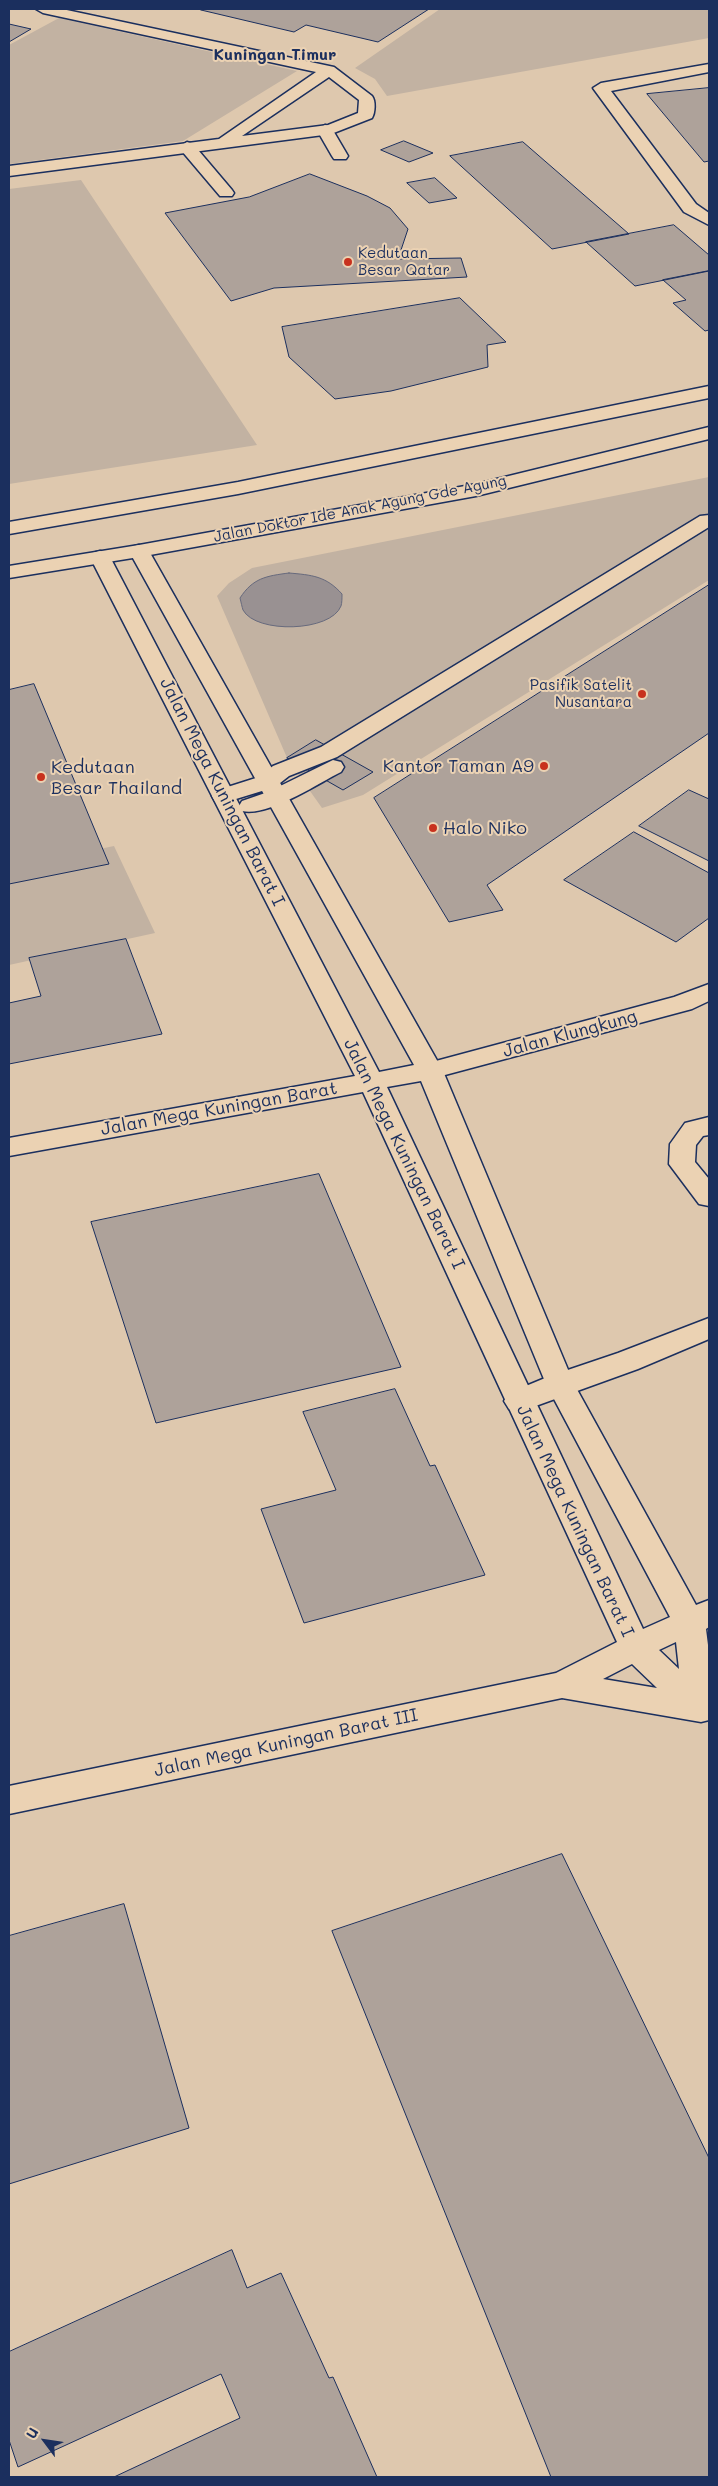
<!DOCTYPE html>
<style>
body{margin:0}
#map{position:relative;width:718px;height:2486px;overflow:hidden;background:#dec8ae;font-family:Mali,sans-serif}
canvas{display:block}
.frame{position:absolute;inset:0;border:10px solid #1b2f5e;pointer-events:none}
.north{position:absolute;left:20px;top:2416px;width:50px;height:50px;-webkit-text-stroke:4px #ebd2b3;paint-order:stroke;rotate:301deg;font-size:14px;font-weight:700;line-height:20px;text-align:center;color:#1b2f5e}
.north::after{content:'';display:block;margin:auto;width:18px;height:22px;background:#1b2f5e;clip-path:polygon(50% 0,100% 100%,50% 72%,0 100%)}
</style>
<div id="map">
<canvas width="718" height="2486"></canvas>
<div class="frame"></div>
<div class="north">U</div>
</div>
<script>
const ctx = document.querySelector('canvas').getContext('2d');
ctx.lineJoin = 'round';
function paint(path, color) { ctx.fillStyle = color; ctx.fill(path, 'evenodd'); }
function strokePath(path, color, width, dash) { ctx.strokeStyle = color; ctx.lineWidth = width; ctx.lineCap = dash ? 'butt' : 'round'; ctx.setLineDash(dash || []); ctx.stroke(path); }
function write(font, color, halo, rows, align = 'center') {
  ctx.font = font + ' Mali,sans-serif'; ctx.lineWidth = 4; ctx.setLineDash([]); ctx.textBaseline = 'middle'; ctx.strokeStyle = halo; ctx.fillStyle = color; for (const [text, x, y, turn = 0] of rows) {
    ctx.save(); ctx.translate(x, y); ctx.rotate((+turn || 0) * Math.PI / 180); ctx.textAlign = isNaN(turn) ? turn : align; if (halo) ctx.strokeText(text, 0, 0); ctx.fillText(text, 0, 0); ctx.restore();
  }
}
paint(new Path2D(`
 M440,9H709V38L387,96L375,79L355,68Z
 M59,18L297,71L183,141L9,164V45Z
 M81,180L257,445L9,484V189Z
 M709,477V580L363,795L322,808L288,760L217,596L229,583L252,568Z
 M114,846L155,933L9,965V868Z`), '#c2b2a2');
const water = new Path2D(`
 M289,573C312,575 326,576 342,594C342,598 342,603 341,606C331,632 256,634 243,610C242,607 241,602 240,598C253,578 266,576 289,573Z`);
paint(water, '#999192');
strokePath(water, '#676a7d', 1);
const building = new Path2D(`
 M204,9H429L378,42L306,25L294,32L201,10Z
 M9,24L31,29L9,42Z
 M709,88V161L704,162L647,94Z
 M404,141L433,153L409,162L381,150Z
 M523,142L629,234L552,249L450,156Z
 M310,174L367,196L390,208L408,229L398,259L461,258L467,277L274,288L231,301L165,213L249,197Z
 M435,178L457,198L429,203L407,183Z
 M674,225L709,255V271L635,286L586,242Z
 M709,271V330L705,331L673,303L686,300L663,280Z
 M460,298L506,342L487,345L488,367L391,391L335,399L289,357L282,327Z
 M709,585V733L487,885L503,910L449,922L374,798Z
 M34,684L109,864L9,884V690Z
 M316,740L373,772L343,790L287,758Z
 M689,790L709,799V861L639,826Z
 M634,832L709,873V918L676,942L564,880Z
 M126,939L162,1034L9,1064V1003L41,996L29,958Z
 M319,1174L401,1367L156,1423L91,1222Z
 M395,1389L430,1466L435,1465L485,1575L304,1623L261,1509L336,1490L303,1412Z
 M562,1854L709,2158V2477H551L332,1931Z
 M124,1904L189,2128L9,2184V1936Z
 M232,2250L247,2288L281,2273L329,2378L333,2377L377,2477H114L240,2418L221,2374L18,2467L9,2440V2352Z`);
paint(building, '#aea29a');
strokePath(building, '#1b2f5e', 1);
const service = new Path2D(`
 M709,64V72L611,91L696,204L709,213V225L684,212L593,88L601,83Z
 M325,125L331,127L348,156L346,159H334L332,156L317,130Z
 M187,142L193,144L232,190L234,193L232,196H220L181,150L179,147Z
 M709,515V527L337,757L289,776L275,787L223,803L215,801L212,796L215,791L259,777L273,766L321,747L700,516Z
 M333,760L341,762L344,767L341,772C317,784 268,817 242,811L239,806L242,801L268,792Z
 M709,1117V1135L703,1136L696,1145L695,1162L709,1179V1206L699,1204L669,1164L670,1144L685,1123Z
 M709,1318V1339L638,1369L519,1412L509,1409L504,1401L509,1393L550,1376L618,1353Z`);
const minor = new Path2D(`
 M36,9H62L334,67L372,96C376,101 375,113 372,118L331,134L9,176V166L219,139L316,72L43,13ZM329,77L359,100L358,113L328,125L242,136Z
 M709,984V1001L692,1009L430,1079L421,1077L417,1071L421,1065L674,997Z`);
const tertiary = new Path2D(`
 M139,545L146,547L149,551L443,1071L574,1384L696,1605L709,1600V1627L706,1629L709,1653V1720L701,1722L562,1698L9,1814V1786L556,1673L617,1642L363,1092L9,1156V1138L355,1076L90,557L93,553L100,551L107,553L110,557L379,1072L414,1065L129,551L132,547ZM421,1081L546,1384L670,1617L643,1629L387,1087ZM676,1642L679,1669L659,1650ZM632,1664L657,1688L603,1679Z`);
const secondary = new Path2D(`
 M709,386V398L238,494L9,534V522L238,482Z
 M709,427V439L476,496L139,557L9,578V566L139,545L476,484Z`);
strokePath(service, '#1b2f5e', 3);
strokePath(minor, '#1b2f5e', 3);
strokePath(tertiary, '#1b2f5e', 3);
strokePath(secondary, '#1b2f5e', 3);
paint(service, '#ebd2b3');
paint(minor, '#ebd2b3');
paint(tertiary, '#ebd2b3');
paint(secondary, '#ebd2b3');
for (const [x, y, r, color] of [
 [348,262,5,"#c8321e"],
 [642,694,5,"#c8321e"],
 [544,766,5,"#c8321e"],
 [41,777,5,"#c8321e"],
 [433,828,5,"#c8321e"]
]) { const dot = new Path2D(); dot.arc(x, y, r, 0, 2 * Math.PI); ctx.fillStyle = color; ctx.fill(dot); strokePath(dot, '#ebd2b3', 2); }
write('15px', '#1b2f5e', '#ebd2b3', [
 ["Kedutaan",358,253],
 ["Besar Qatar",358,270],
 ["Pasifik Satelit",632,685,"right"],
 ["Nusantara",632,702,"right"]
], 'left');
write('15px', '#1b2f5e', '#ebd2b3', [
 ["Jalan Doktor Ide Anak Agung Gde Agung",360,509,-11]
]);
write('bold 16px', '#1b2f5e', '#ebd2b3', [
 ["Kuningan Timur",275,55]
]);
write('18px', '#1b2f5e', '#ebd2b3', [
 ["Kantor Taman A9",534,766,"right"],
 ["Kedutaan",51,767],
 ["Besar Thailand",51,788],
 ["Halo Niko",443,828]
], 'left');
write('18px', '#1b2f5e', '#ebd2b3', [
 ["Jalan Mega Kuningan Barat I",222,792,63],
 ["Jalan Klungkung",570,1034,-15],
 ["Jalan Mega Kuningan Barat",219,1109,-10],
 ["Jalan Mega Kuningan Barat I",404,1154,64],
 ["Jalan Mega Kuningan Barat I",575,1521,65],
 ["Jalan Mega Kuningan Barat III",286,1743,-12]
]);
</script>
